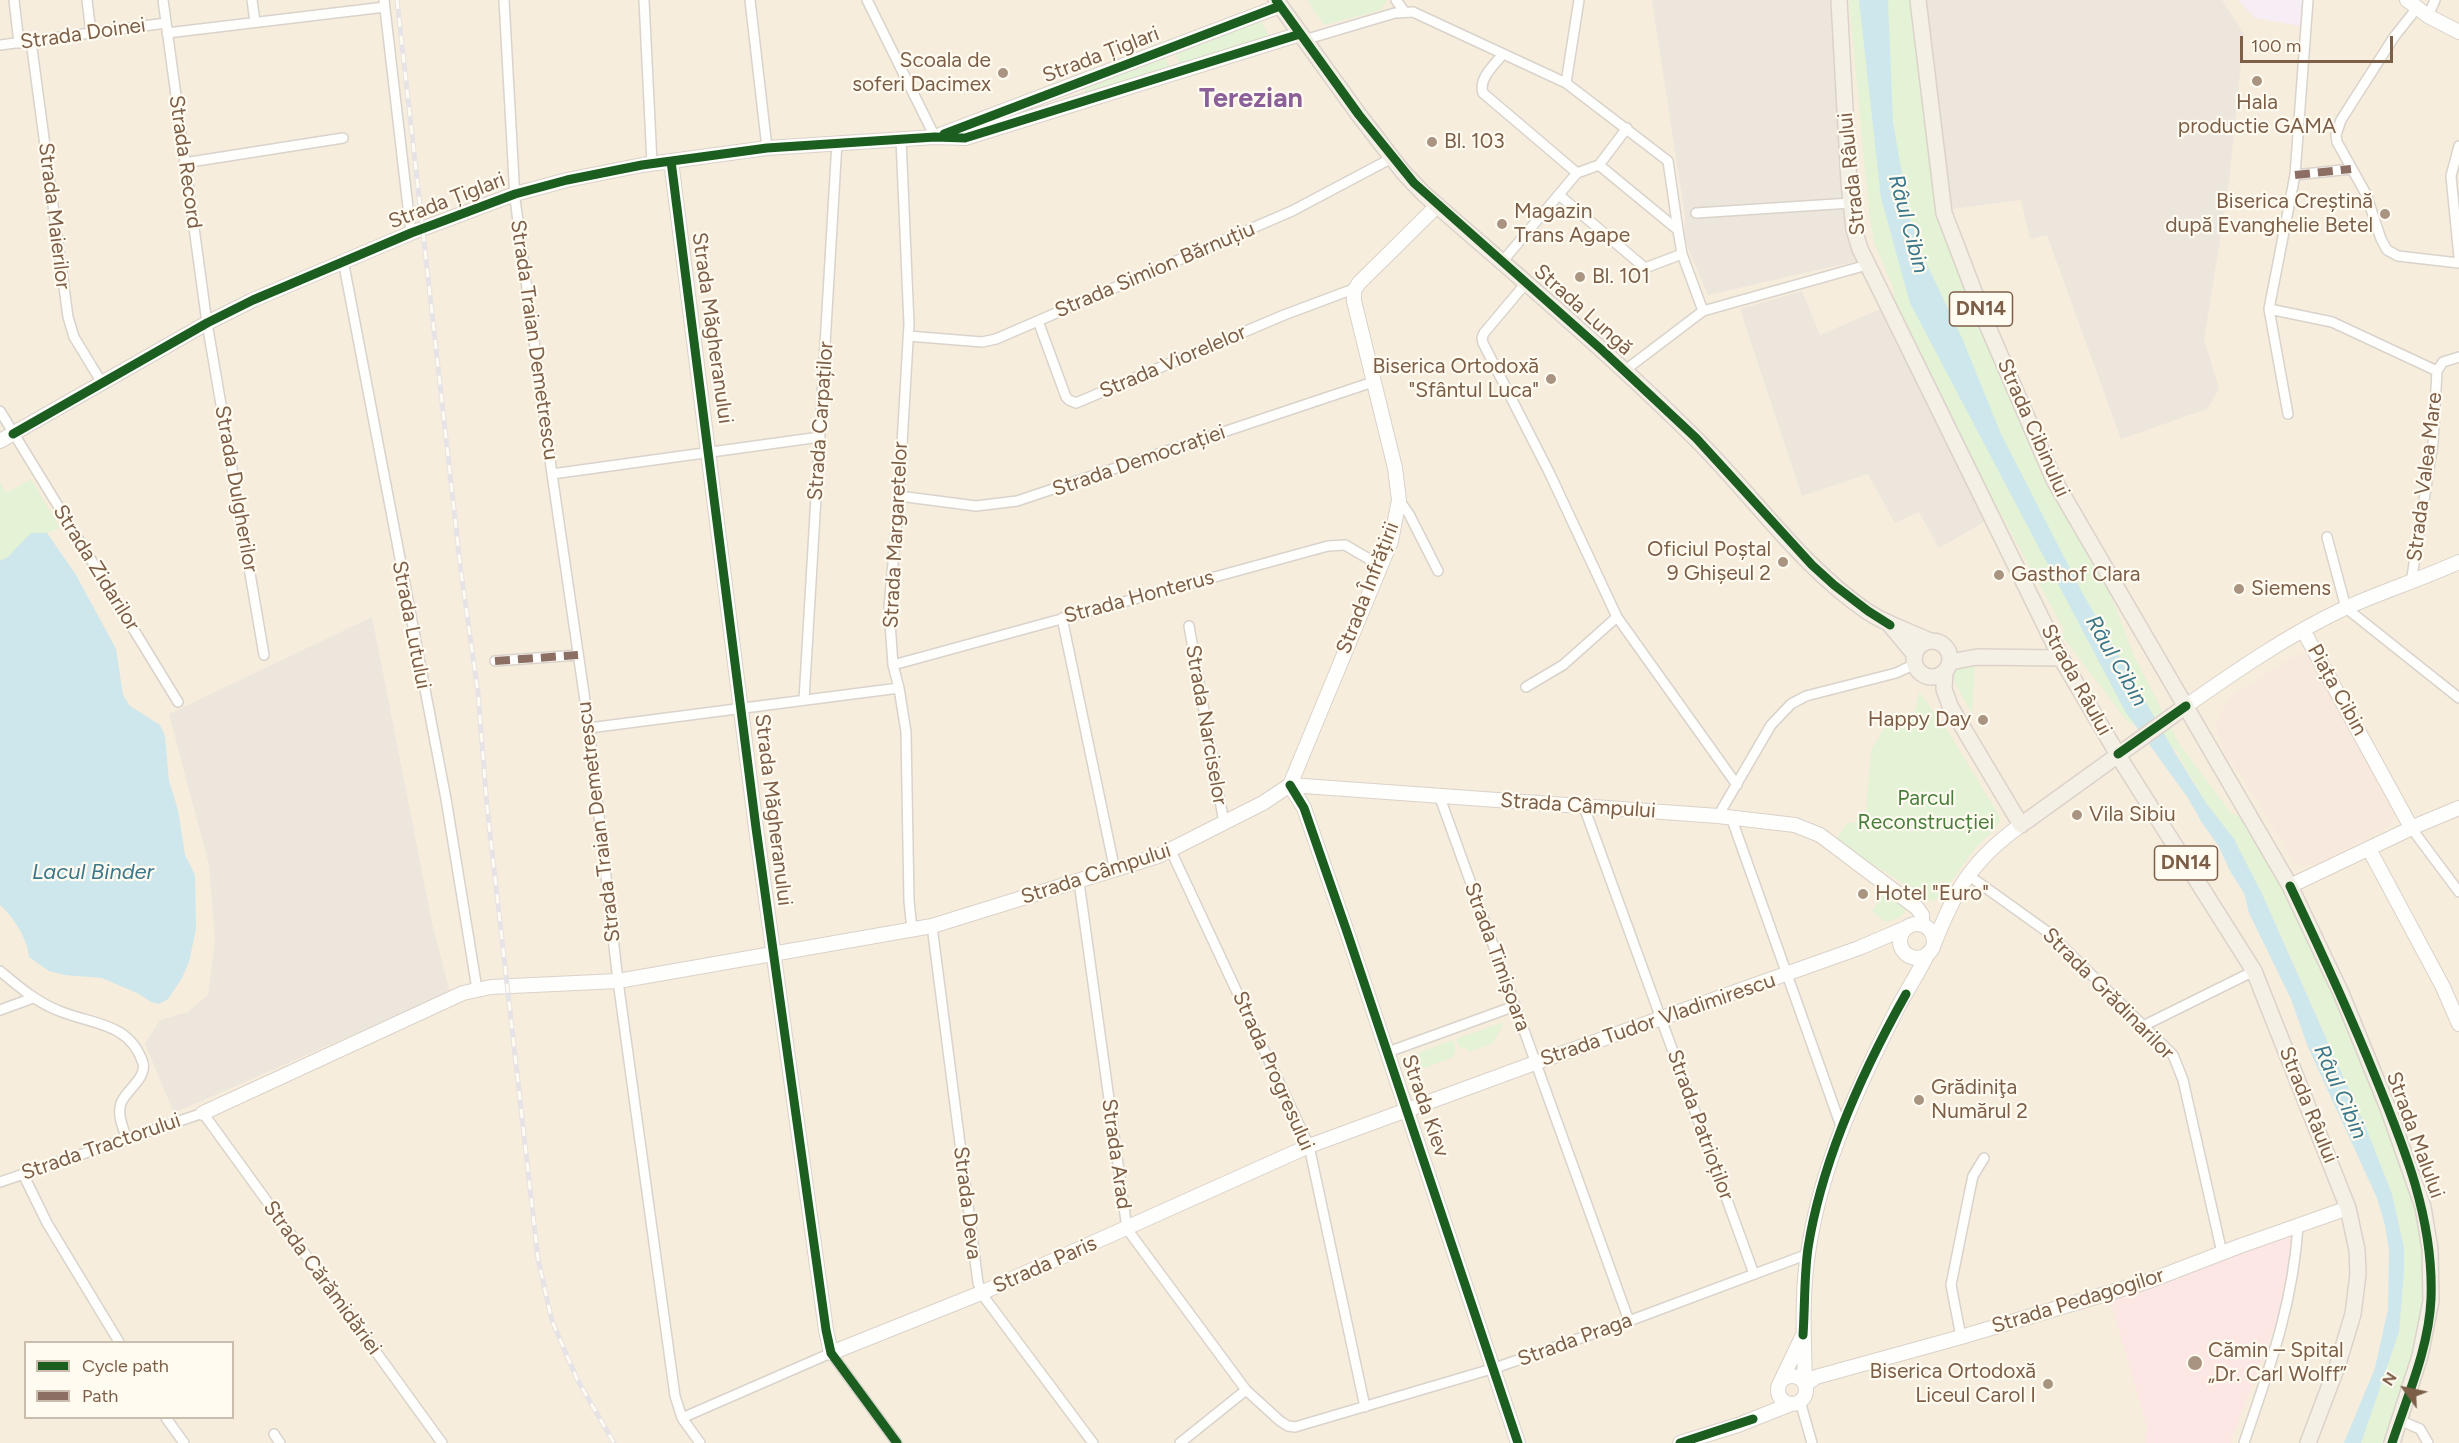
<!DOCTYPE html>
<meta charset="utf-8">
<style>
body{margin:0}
#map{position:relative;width:2459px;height:1443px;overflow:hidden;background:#faf6ed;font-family:Figtree,sans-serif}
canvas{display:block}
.legend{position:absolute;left:24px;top:1341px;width:210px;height:78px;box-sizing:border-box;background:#fffbf1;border:2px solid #cbbdad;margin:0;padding:8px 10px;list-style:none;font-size:18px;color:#7d5f48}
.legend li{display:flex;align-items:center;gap:12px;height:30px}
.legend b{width:30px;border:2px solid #cbbdad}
.north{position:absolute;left:2375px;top:1359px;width:60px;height:60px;-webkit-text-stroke:4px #fffbf1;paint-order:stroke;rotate:303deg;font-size:16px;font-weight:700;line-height:24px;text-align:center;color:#7d5f48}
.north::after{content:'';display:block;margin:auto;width:21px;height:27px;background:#7d5f48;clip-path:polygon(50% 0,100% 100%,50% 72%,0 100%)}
.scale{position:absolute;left:2240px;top:36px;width:153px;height:27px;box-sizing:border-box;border:3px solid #7d5f48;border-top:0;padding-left:8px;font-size:18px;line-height:21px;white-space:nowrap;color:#7d5f48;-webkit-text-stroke:4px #fffbf1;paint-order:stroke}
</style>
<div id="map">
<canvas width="2459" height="1443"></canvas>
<ul class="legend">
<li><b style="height:8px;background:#1b5e20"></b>Cycle path</li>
<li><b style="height:8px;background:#8d6e63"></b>Path</li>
</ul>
<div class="north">N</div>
<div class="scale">100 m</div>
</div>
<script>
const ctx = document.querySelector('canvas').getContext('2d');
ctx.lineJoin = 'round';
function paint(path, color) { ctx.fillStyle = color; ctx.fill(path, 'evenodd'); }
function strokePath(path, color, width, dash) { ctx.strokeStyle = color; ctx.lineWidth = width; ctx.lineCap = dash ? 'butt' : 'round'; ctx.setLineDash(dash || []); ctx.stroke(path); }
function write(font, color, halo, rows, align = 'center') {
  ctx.font = font + ' Figtree,sans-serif'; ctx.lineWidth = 4.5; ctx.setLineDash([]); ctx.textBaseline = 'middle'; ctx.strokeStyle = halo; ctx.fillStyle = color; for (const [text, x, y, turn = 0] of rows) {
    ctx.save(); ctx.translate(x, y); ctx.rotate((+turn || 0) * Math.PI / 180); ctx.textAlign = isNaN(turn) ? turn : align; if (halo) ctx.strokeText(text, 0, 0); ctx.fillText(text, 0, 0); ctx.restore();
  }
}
paint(new Path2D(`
 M0,0H2459V1443H0ZM26,1342H232V1418H26Z`), '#f6eddd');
paint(new Path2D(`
 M2307,654L2395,815L2389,826L2378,833L2315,865H2297L2234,764L2226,759L2216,727L2217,718L2231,697L2296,655Z`), '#f8e9de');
paint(new Path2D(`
 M1652,0H1834L1848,227L1857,261L1708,295L1684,238L1685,217Z
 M1924,0H2222L2244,34L2229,182L2204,340L2219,388L2207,409L2121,439L2047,235L2030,239L2021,200L1952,209Z
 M1802,291L1820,335L1883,308L1988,520L1939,548L1919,512L1895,523L1868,474L1802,496L1740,309Z
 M372,617L432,923L450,992L174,1113L145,1044L160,1020L188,1012L208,995L215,940L209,865L169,714Z`), '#ede6dd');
paint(new Path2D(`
 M2238,0H2303L2301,26L2255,18Z`), '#f7edf5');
paint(new Path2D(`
 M2289,1237L2294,1247L2285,1299L2230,1443H2145L2147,1427L2110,1299L2201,1269L2249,1248Z`), '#fce7e4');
paint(new Path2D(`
 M1307,0H1387L1381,10L1324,25Z
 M1849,0H1918L1944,213L2053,481L2112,598L2134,656L2180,745L2230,812L2241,818L2341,993L2423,1207L2431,1301L2391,1443H2361L2399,1332L2404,1273V1248L2392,1194L2366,1128L2288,951L2263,896L2234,839L2206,803L2175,749L2127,721L2063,637V628L1969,455L1896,310L1893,287L1874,242L1869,210Z
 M1261,20L1270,39L1181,68L1175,52Z
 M1165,56L1171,71L1087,98L1083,86Z
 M31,479L60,528L47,533H31L8,557L0,561V482L6,493Z
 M1975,663L1972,714L1952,677L1954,667Z
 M1919,692L1947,730L2001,819L1997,826L1971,853L1942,895L1937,899L1930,901L1836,840L1847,823L1865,822L1871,751L1888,721L1914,717Z
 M1887,890L1906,908C1905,918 1894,919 1885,922L1872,911Z
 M1504,1022L1493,1043L1469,1052L1465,1048L1459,1047L1456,1039Z
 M1453,1040L1456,1048L1453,1057L1425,1068L1405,1058Z`), '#e4f2d6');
paint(new Path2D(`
 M1859,0H1888L1893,122L1909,215L1920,250L1962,338L2001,434L2083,594L2174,751L2206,803L2234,839L2263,896L2366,1128L2392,1194L2404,1248V1273L2399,1332L2361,1443H2344L2375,1368L2388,1309L2389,1251L2385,1225L2377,1198L2308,1047L2291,999L2249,913L2244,893L2230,871L2218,845L2202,823L2188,798L2125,711L1910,303L1881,198Z
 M31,533H47L76,575L116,649L123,695L130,706L160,725L165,736L169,781L178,810L185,855L195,875L196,929L189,962L182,978L168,999L159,1004L151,1002L139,994L102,978L65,975L49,971L29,957C28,940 13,916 0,905V561L8,557Z`), '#cde7ec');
const street = new Path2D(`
 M14,0L19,43
 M87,0L91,33
 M163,0L207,323L264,655
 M252,0L255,22
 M384,0L411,233
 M504,0L515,199L552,474L589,728L618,981L675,1396L682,1418L700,1443
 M644,0L652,163
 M750,0L767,148
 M867,0L935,137
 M1396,0L1404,11
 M2417,8L2394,37L2341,120L2336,135L2337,142L2366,194L2381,239L2387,250L2398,256L2459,263
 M2428,16L2435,0
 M167,33L385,7
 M1304,40L1395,13L1413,12L1566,83L1668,161L1678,230
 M31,41L68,317L74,337L102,383
 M0,45L166,23
 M1503,54C1494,65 1478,79 1483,93L1577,173L1599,165L1678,230L1682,254L1703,311
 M1566,83L1579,0
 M901,139L909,324L899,496L889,608L893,665L899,688L906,732L909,901L912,929
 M2459,146L2451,176L2459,257
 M184,163L343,138
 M1599,165L1627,128
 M2295,175L2351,169
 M1559,195L1645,268L1682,254
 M1696,213L1851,203
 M343,260L446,799L477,989
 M1502,262L1577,173
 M1526,283L1484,333L1482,338L1483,343L1549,472L1617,617L1737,785
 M2269,309L2332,322L2437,371
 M1038,321L1066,397L1069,400L1076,403L1284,315L1356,288
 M908,336L982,342L996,339L1292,211L1392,158
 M1624,371L1703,311L1867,265
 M2437,371L2443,362L2459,357
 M0,411L178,702
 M2288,414L2269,309L2295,175L2308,0
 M552,474L820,437
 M899,496L976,506L1017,501L1373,382
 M1399,500L1409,514L1438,571
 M2327,537L2346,608L2459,698
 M2411,583L2433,443L2437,371
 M1062,618L1115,871
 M1189,626L1224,823
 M495,661L578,655
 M893,665L1328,546L1345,545L1381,566
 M1526,687L1563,665L1617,617
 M804,700L837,142
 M589,728L899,688
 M1439,795L1629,1321
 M1584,807L1754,1274
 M1718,816L1771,725L1791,704L1806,696L1896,673L1915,664
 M1731,817L1842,1129
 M2412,829L2459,892
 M1171,851L1309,1146L1365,1407
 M1968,875L2049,933L2173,1055L2183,1080L2222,1253
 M1079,882L1127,1229L1246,1390L1280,1421L1288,1426L1295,1427L1495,1368L1629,1321L1808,1254
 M932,926L978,1283L984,1297L1093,1443
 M0,971C18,986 35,1001 57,1010C91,1025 129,1021 143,1063C147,1078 126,1090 121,1103C117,1115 123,1128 127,1139
 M0,1010L33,998
 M2145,1025L2254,971
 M1388,1052L1515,1006
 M23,1174L47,1223L119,1342
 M0,1182L203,1113L442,1443
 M1961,1337L1951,1285L1970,1190L1973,1176L1984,1158
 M1800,1401L1812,1443
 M166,1418L184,1443
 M682,1418L831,1353L897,1443
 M2399,1420L2420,1429L2428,1443
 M274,1434L280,1443
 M1180,1443L1246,1390
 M2244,1443C2269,1369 2293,1305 2298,1226`);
const secondary = new Path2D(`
 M2407,0L2428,16L2459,32
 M940,135L1280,6
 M671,161L756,828L826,1330L831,1353L981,1293L1309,1146L1535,1063L1859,948L1908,927
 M1438,205L1359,283L1354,291V301L1395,468L1399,500L1391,541L1290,785L1304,808L1347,932L1518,1443
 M0,441L207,323L253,300L411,233L515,194L567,180L642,165L767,148L935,137L965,138L1300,34
 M2303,630L2412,829
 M2186,706C2236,671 2288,635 2343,609C2381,592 2421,579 2459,562
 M2369,849L2443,987L2459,1024
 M2290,886L2418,825L2459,808
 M1900 941a17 17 0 1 1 34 0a17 17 0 1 1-34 0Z
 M1934,944C1955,890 1972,860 2021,825
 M203,1113L463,993L491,987L618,981L932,926L1158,856L1263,803L1290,785L1718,816L1795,825L1820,835L1917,908L1922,915V925
 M1778 1390a14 14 0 1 1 28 0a14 14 0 1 1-28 0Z
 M1781,1381L1802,1337
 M1805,1383C1804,1338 1801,1292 1809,1247C1822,1163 1859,1084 1897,1009C1907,990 1919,972 1928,953
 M1805,1385L1816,1377L1961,1337L2149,1281L2240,1246L2348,1208
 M1680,1443L1738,1425L1791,1404`);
const primary = new Path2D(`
 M1276,0L1359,115L1403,172L1424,194C1515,274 1609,352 1695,438C1753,495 1800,566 1868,612C1888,625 1909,631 1930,641
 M1839,0L1849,182L1854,229L1860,249L2061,658L2124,765L2254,971L2348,1208L2357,1250L2358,1274L2353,1314L2338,1364L2308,1443
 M1918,0L1944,213L1985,320L2054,480L2290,886L2341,993L2388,1108L2423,1207L2430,1249L2431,1301L2420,1356L2392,1443
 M1890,625L1915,655
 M1914 659a18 18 0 1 1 36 0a18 18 0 1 1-36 0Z
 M1950,662L1977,657L2061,658
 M1945,671L1944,689L1950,706L2021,825L2186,706`);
strokePath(street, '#d9d3cb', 12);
strokePath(secondary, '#dad2c9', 16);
strokePath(primary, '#dcd2ca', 18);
strokePath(street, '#fefefc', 9);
strokePath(secondary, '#fefefc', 14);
strokePath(primary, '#f4f0e6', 15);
const rail = new Path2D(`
 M397,0L461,572L478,693L487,807L538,1259L552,1321L577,1379L614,1443`);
strokePath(rail, '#e6e3e6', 5);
strokePath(rail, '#fffbf1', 3, [9]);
strokePath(new Path2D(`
 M2295,175L2351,169
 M495,661L578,655`), '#8d6e63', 8, [15, 8]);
strokePath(new Path2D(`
 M1276,0L1359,115L1414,183L1603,351L1696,438L1812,565L1834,585L1868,611L1890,625
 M944,134L1280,6
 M671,161L756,828L826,1330L831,1353L897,1443
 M13,434L207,323L253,300L411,233L515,194L567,180L642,165L767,148L935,137L965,138L1300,34
 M2118,754L2186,706
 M1290,785L1304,808L1347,932L1518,1443
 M2290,886C2320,949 2349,1012 2375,1076C2405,1149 2434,1220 2431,1299C2429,1348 2407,1397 2392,1443
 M1803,1335C1805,1306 1804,1277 1808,1248C1822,1159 1862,1072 1906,994
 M1680,1443L1753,1419`), '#1b5e20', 9);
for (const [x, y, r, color] of [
 [1003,73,6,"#a99482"],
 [2257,81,6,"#a99482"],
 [1432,142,6,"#a99482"],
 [2385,214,6,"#a99482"],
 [1502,224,6,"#a99482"],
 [1580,277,6,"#a99482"],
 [1551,379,6,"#a99482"],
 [1783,562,6,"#a99482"],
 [1999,575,6,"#a99482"],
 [2239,589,6,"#a99482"],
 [1983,720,6,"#a99482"],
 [2077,815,6,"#a99482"],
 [1863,894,6,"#a99482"],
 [1919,1100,6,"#a99482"],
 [2195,1363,8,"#a99482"],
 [2048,1384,6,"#a99482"]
]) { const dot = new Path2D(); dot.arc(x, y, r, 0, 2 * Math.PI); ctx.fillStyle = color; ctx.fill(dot); strokePath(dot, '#fffbf1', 2); }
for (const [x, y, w] of [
 [1981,309,63],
 [2186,863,63]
]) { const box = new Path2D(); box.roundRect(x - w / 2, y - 17, w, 34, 4.5); ctx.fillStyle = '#fffbf1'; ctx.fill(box); strokePath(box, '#7d5f48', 1.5); }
write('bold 20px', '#7d5f48', null, [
 ["DN14",1981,309],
 ["DN14",2186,863]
]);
write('21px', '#7d5f48', '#fffbf1', [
 ["Strada Doinei",83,34,-8],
 ["Strada Țiglari",1101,55,-21],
 ["Strada Record",185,162,82],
 ["Strada Râului",1852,174,-96],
 ["Strada Țiglari",447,201,-21],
 ["Strada Maierilor",54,216,83],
 ["Strada Simion Bărnuțiu",1155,270,-23],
 ["Strada Lungă",1583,310,42],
 ["Strada Măgheranului",712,328,82],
 ["Strada Traian Demetrescu",534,340,82],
 ["Strada Viorelelor",1173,362,-23],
 ["Strada Carpaților",821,421,-86],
 ["Strada Cibinului",2033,428,66],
 ["Strada Democrației",1139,461,-19],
 ["Strada Valea Mare",2425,477,-83],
 ["Strada Dulgherilor",236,489,80],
 ["Strada Margaretelor",896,535,-87],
 ["Strada Zidarilor",96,568,58],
 ["Strada Înfrățirii",1368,588,-69],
 ["Strada Honterus",1139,597,-15],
 ["Strada Lutului",411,625,79],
 ["Strada Râului",2076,680,61],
 ["Piața Cibin",2337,690,61],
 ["Strada Narciselor",1206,725,80],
 ["Strada Câmpului",1578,806,4],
 ["Strada Măgheranului",773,810,83],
 ["Strada Traian Demetrescu",599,822,-97],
 ["Strada Câmpului",1096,874,-18],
 ["Strada Timișoara",1497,957,70],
 ["Strada Grădinarilor",2108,994,45],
 ["Strada Tudor Vladimirescu",1658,1020,-19],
 ["Strada Progresului",1273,1071,66],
 ["Strada Râului",2308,1105,68],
 ["Strada Kiev",1425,1106,71],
 ["Strada Patrioților",1700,1125,70],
 ["Strada Malului",2415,1135,70],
 ["Strada Tractorului",101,1147,-19],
 ["Strada Arad",1116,1154,82],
 ["Strada Deva",967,1203,83],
 ["Strada Paris",1045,1265,-24],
 ["Strada Cărămidăriei",322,1278,54],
 ["Strada Pedagogilor",2078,1301,-17],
 ["Strada Praga",1575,1340,-20]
]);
write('21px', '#7d5f48', '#fffbf1', [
 ["Scoala de",991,61,"right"],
 ["soferi Dacimex",991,85,"right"],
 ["Hala",2257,103,"center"],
 ["productie GAMA",2257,127,"center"],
 ["Bl. 103",1444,142],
 ["Biserica Creștină",2373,202,"right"],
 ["după Evanghelie Betel",2373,226,"right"],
 ["Magazin",1514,212],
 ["Trans Agape",1514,236],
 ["Bl. 101",1592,277],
 ["Biserica Ortodoxă",1539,367,"right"],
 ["\"Sfântul Luca\"",1539,391,"right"],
 ["Oficiul Poștal",1771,550,"right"],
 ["9 Ghișeul 2",1771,574,"right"],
 ["Gasthof Clara",2011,575],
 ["Siemens",2251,589],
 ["Happy Day",1971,720,"right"],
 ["Vila Sibiu",2089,815],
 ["Hotel \"Euro\"",1875,894],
 ["Grădiniţa",1931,1088],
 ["Numărul 2",1931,1112],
 ["Cămin – Spital",2208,1351],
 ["„Dr. Carl Wolff”",2208,1375],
 ["Biserica Ortodoxă",2036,1372,"right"],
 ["Liceul Carol I",2036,1396,"right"]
], 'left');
write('21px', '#4a7e3c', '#fffbf1', [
 ["Parcul",1926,799],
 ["Reconstrucției",1926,823]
]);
write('italic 22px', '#3b778b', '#fffbf1', [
 ["Râul Cibin",1908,224,75],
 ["Râul Cibin",2116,661,60],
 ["Lacul Binder",93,873],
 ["Râul Cibin",2340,1092,66]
]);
write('bold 27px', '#8b6099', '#fffbf1', [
 ["Terezian",1251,99]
]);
</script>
